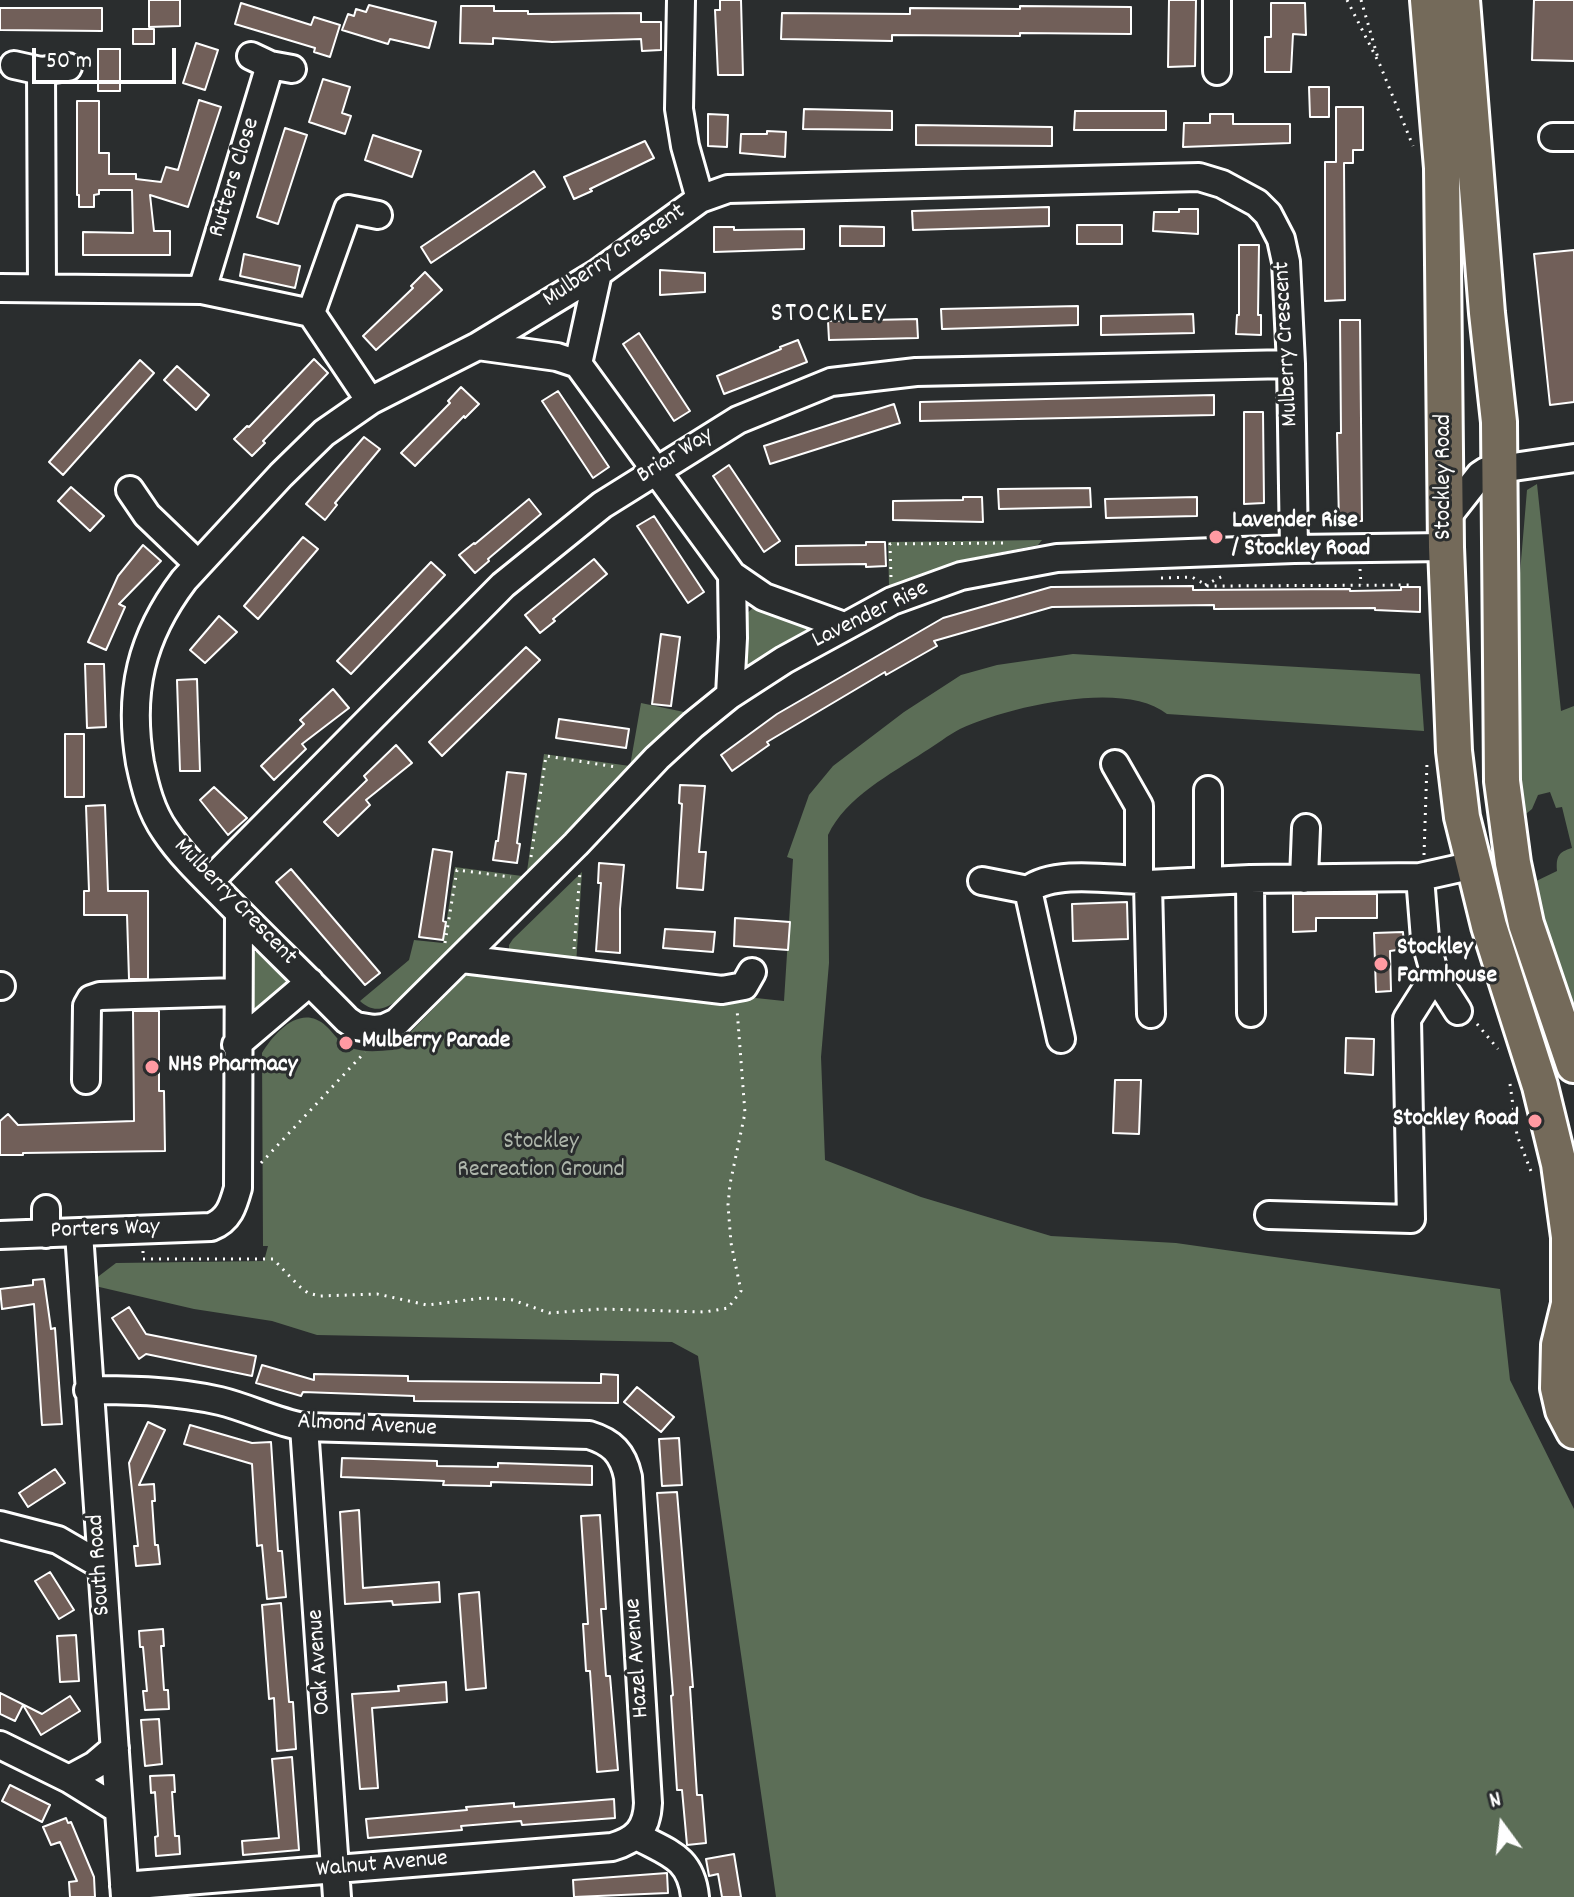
<!DOCTYPE html>
<style>
body{margin:0}
#map{position:relative;width:1574px;height:1897px;overflow:hidden;background:#2a2d2e;font-family:Dekko,sans-serif}
canvas{display:block}
.north{position:absolute;left:1462px;top:1785px;width:80px;height:80px;-webkit-text-stroke:6px #2a2d2e;paint-order:stroke;rotate:345deg;font-size:22px;font-weight:700;line-height:32px;text-align:center;color:#fff}
.north::after{content:'';display:block;margin:auto;width:28px;height:36px;background:#fff;clip-path:polygon(50% 0,100% 100%,50% 72%,0 100%)}
.scale{position:absolute;left:32px;top:48px;width:144px;height:36px;box-sizing:border-box;border:4px solid #fff;border-top:0;padding-left:10px;font-size:24px;line-height:28px;white-space:nowrap;color:#fff;-webkit-text-stroke:6px #2a2d2e;paint-order:stroke}
</style>
<div id="map">
<canvas width="1574" height="1897"></canvas>
<div class="north">N</div>
<div class="scale">50 m</div>
</div>
<script>
const ctx = document.querySelector('canvas').getContext('2d');
ctx.lineJoin = 'round';
function paint(path, color) { ctx.fillStyle = color; ctx.fill(path, 'evenodd'); }
function strokePath(path, color, width, dash) { ctx.strokeStyle = color; ctx.lineWidth = width; ctx.lineCap = dash ? 'butt' : 'round'; ctx.setLineDash(dash || []); ctx.stroke(path); }
function write(font, color, halo, rows, align = 'center') {
  ctx.font = font + ' Dekko,sans-serif'; ctx.lineWidth = 6; ctx.setLineDash([]); ctx.textBaseline = 'middle'; ctx.strokeStyle = halo; ctx.fillStyle = color; for (const [text, x, y, turn = 0] of rows) {
    ctx.save(); ctx.translate(x, y); ctx.rotate((+turn || 0) * Math.PI / 180); ctx.textAlign = isNaN(turn) ? turn : align; if (halo) ctx.strokeText(text, 0, 0); ctx.fillText(text, 0, 0); ctx.restore();
  }
}
paint(new Path2D(`
 M1537,484L1561,711L1574,706V1022L1530,884L1557,871C1556,857 1558,852 1572,848L1562,807L1556,808L1550,792L1538,795L1532,809L1522,817L1518,801L1515,632L1527,490Z
 M1042,540L1038,545L958,561L889,586L888,542Z
 M755,606L808,626L809,633L747,669L744,667V616Z
 M1073,654L1420,674L1424,731L1167,714C1124,679 1007,707 960,729C948,735 936,745 924,752C891,774 846,797 828,835L829,963L821,1057L825,1160L921,1197L1051,1236L1176,1243L1500,1289L1510,1380L1574,1509V1897H776L698,1356L672,1342L317,1335L272,1321L194,1309L95,1286V1279L116,1263L264,1261L268,1246H263L262,1053C275,1032 301,1003 326,1026C334,1033 339,1043 349,1047C363,1053 378,1051 393,1050L473,968L784,1001L793,859L787,857L809,795L833,766L904,712L961,675L997,665Z
 M641,703L684,712L527,871L544,754L630,766Z
 M455,867L522,876L398,1000C384,1010 373,1013 360,1001L409,960L414,940L443,943Z
 M582,872L576,965L514,955L509,951V945L513,939Z
 M260,951L286,975C288,991 265,1011 251,1007V953Z`), '#5c6e57');
const building = new Path2D(`
 M149,0H180V26L149,27Z
 M720,0H741L743,75H718L715,10H720Z
 M1169,0H1196L1195,66L1168,67Z
 M1534,0H1574V61L1532,60Z
 M241,3L311,25L314,17L340,25L330,57L314,52L315,48L235,24Z
 M1271,3H1305L1306,35L1293,34L1291,72H1265V37H1271Z
 M369,5L436,22L429,48L390,39L388,44L342,30L348,14L354,16L356,9L366,12Z
 M461,6H494V11H528V14L641,13V22H661V50L642,51L641,39L552,42L493,38V44L460,43Z
 M1020,6L1131,7V34L1020,33V36L892,35V41L781,39L782,13L910,14V8L1020,9Z
 M0,8H102V31L0,30Z
 M133,29H154V44H133Z
 M196,43L218,50L205,90L183,83Z
 M98,49H120V91H98Z
 M323,79L350,87L342,113L351,116L345,134L309,122Z
 M1309,87H1329V117H1310Z
 M199,100L221,107L188,207L150,195L154,231H170V255H83V232L133,233L132,190H99V194L94,195V207H79V195H77V101H99V153H109V174H136V179L161,182L166,167L178,170Z
 M1336,107H1363V150H1353V163H1344L1345,300L1325,301V162H1336Z
 M804,109L892,111V130L803,129Z
 M1075,111H1166V130H1074Z
 M708,114L728,115L727,147L708,146Z
 M1210,114H1233V124H1290V143L1183,147L1184,123H1210Z
 M916,125L1052,127V146L916,145Z
 M285,128L307,135L278,224L257,217Z
 M767,131L786,132L785,157L740,153L741,134H767Z
 M373,135L421,151L412,177L365,160Z
 M645,141L654,158L590,189L592,191L574,199L564,177Z
 M534,171L545,187L431,263L421,247Z
 M1049,207V226L913,230L912,211Z
 M1179,209H1198V234L1153,231L1154,212H1179Z
 M1077,225H1122V244H1077Z
 M840,226L884,227V246H840Z
 M714,227H734V230L804,229V249L714,252Z
 M1239,245H1259L1258,315H1261V335L1236,334L1237,315H1239Z
 M1574,250V402L1550,405L1534,254Z
 M244,254L300,266L295,288L240,276Z
 M660,270L705,273V292L660,295Z
 M425,272L442,290L376,350L363,336L413,288L411,286Z
 M1078,306V325L942,329L941,309Z
 M1193,314L1194,333L1101,335V316Z
 M917,319L918,338L829,340L828,321Z
 M1340,320H1360L1362,521L1339,522L1337,433H1341Z
 M639,333L690,411L674,421L623,344Z
 M798,340L807,362L724,394L717,376L781,349L780,347Z
 M314,359L328,373L263,441L265,443L252,456L234,439L247,426L249,427Z
 M140,360L154,373L63,475L49,462Z
 M177,366L209,395L196,410L164,380Z
 M461,387L479,404L465,418L464,416L415,466L401,453L450,403L448,401Z
 M558,391L609,467L593,478L542,401Z
 M1214,395V415L920,421V402Z
 M894,404L900,423L770,464L764,446Z
 M1244,412H1263L1264,503L1244,504Z
 M364,437L380,449L335,503L337,505L325,520L306,504Z
 M729,465L780,541L764,552L713,476Z
 M71,487L104,516L90,531L58,501Z
 M1090,488L1091,507L999,509L998,489Z
 M963,497H982L983,522L893,520V501L963,500Z
 M1197,497V516L1106,518L1105,499Z
 M529,499L541,514L488,559L489,561L475,573L459,555L474,543L475,544Z
 M654,516L704,592L688,603L637,526Z
 M303,537L318,549L258,619L244,606Z
 M866,542H885L886,566L866,567V564L796,565V546L866,545Z
 M143,545L161,561L119,604L125,607L106,650L88,642L118,576Z
 M594,559L607,574L553,619L555,621L540,633L525,615Z
 M431,562L445,575L351,674L337,661Z
 M1193,586V590L1350,589V591L1401,590V587H1420V612L1375,610V608L1214,609V605L1052,607L934,641L937,646L886,675L885,672L767,742L769,745L732,771L721,755L777,714L943,618L1051,587Z
 M219,616L237,632L205,663L190,650Z
 M661,634L680,637L671,706L652,704Z
 M526,647L540,660L442,756L429,742Z
 M85,664H104L106,727L87,728Z
 M197,679L200,771H180L177,680Z
 M333,689L349,708L302,744L306,749L274,780L261,766L304,724L300,720Z
 M559,719L629,729L626,748L556,738Z
 M65,734H84V797H65Z
 M396,745L412,763L366,800L370,805L338,836L324,822L367,780L364,776Z
 M507,772L526,774L517,843L520,844L517,863L493,860L496,841H498Z
 M680,785L705,786L699,852H706L703,890L677,888L682,804L679,803Z
 M214,787L247,818L228,835L200,800Z
 M105,805L108,891H148V979H129L127,915H84V891H89L86,806Z
 M433,849L452,852L443,921L446,922L443,940L419,937Z
 M599,863L624,865L620,909V953L596,951L601,883H598Z
 M291,869L380,973L365,985L276,882Z
 M1293,894H1377V918H1316V931L1293,932Z
 M1127,902L1128,939L1073,941L1072,904Z
 M735,918L790,922L788,950L734,946Z
 M665,929L715,932L713,952L663,948Z
 M1403,932L1404,949L1390,951L1391,991L1376,992L1374,933Z
 M133,1011H159V1091H164L165,1151L23,1153V1155H0V1121L8,1114L18,1125L134,1121Z
 M1346,1038L1374,1039L1373,1075L1345,1073Z
 M1115,1080H1141L1139,1134L1113,1133Z
 M44,1279L51,1329L55,1328L62,1424L42,1425L34,1304L2,1309L0,1289L33,1285V1280Z
 M129,1307L146,1334L256,1356L252,1376L146,1354L139,1359L112,1318Z
 M262,1365L314,1380V1374L408,1376V1381L601,1383V1374L618,1375V1403L414,1401V1396L303,1392L301,1396L256,1383Z
 M637,1387L674,1417L661,1432L624,1402Z
 M148,1422L165,1430L139,1485L154,1484L155,1501H152L155,1545H158L160,1564L136,1566L134,1546H138L129,1463Z
 M190,1425L252,1443L271,1442L278,1551H282L286,1597L267,1599L262,1545L257,1546L252,1464L184,1444Z
 M679,1438L682,1485L662,1486L659,1439Z
 M342,1458L437,1461V1466L498,1467V1463L592,1466V1485L491,1482V1486L443,1485L444,1481L341,1477Z
 M55,1469L65,1483L28,1507L19,1493Z
 M677,1492L693,1687H690L697,1795H702L706,1843L687,1845L682,1790H677L671,1696L673,1695L657,1493Z
 M359,1510L363,1588L439,1582L440,1602L393,1605L392,1601L345,1604L340,1512Z
 M600,1515L606,1609H601L606,1676H610L618,1770L597,1772L590,1671H586L583,1624H588L581,1516Z
 M50,1572L74,1610L59,1619L35,1581Z
 M479,1592L486,1688L466,1690L459,1594Z
 M281,1603L289,1702H293L296,1749L277,1751L274,1698L269,1699L262,1605Z
 M163,1629L164,1646H161L164,1690H168L169,1709L145,1710L143,1691H147L143,1647H140L139,1631Z
 M76,1635L79,1681L60,1682L57,1636Z
 M446,1682L447,1702L372,1708L378,1788L360,1789L352,1694L399,1691L398,1686Z
 M0,1693L42,1714L70,1696L80,1711L41,1735L23,1705L15,1721L0,1714Z
 M159,1719L162,1764L145,1766L141,1720Z
 M292,1757L299,1850L243,1855L242,1841L279,1838L272,1759Z
 M174,1775L175,1792H172L175,1836H179L180,1854L156,1856L155,1837L158,1836L155,1792L151,1793L150,1776Z
 M10,1785L50,1805L42,1822L2,1801Z
 M614,1799L615,1818L522,1825L521,1821L461,1826L462,1830L368,1838L366,1819L467,1810L466,1807L514,1803V1807Z
 M66,1818L68,1823L71,1822L94,1877L95,1897H70L69,1882L77,1881L60,1842L51,1845L43,1827Z
 M734,1854L741,1897H722L718,1874L709,1876L706,1859Z
 M667,1873L668,1893L574,1897L573,1880Z`);
paint(building, '#715f59');
strokePath(building, '#fff', 2);
const minor = new Path2D(`
 M681,0L679,109L685,146L700,199
 M251,56L270,65L292,69
 M14,65L41,71L68,67
 M41,71L42,287
 M1217,71V0
 M1553,137H1574
 M0,288L202,290L311,313L370,401
 M202,290L270,65
 M311,313L348,209L378,215
 M478,346L557,357L578,364L732,575L764,597L844,626
 M578,364L598,273
 M130,490L147,515L198,564
 M1447,517L1480,475L1486,471L1574,458
 M1294,549L1291,364L1286,262L1281,239L1268,214L1257,203L1222,184L1199,177L728,189L700,199L598,273L478,346L370,401L324,433L281,475L184,580C141,637 128,692 140,763C145,787 151,811 165,831C181,855 202,875 222,895C263,937 306,978 347,1020L356,1026L374,1029L384,1028L397,1022L576,844L657,758L693,725L730,695L784,660L892,601L961,576L1057,558L1294,549L1446,547
 M730,695L733,638L732,575
 M1115,764L1139,806V880
 M1304,879L1306,828
 M982,881L1028,890
 M1208,881V790
 M209,882L503,585L602,505L738,420L831,382L916,372L1291,364
 M462,959L722,990L744,986L752,972
 M0,986H1
 M1458,1011L1435,975L1425,939L1420,877L1474,865
 M1251,1013L1250,879L1420,877
 M1151,1014L1148,884L1250,879
 M1061,1039L1028,890C1054,870 1108,879 1139,880L1148,884
 M236,1045L310,982
 M86,1080L87,1006L91,999L100,996L237,992
 M46,1209V1234
 M1269,1215L1411,1219L1407,1019L1435,975
 M79,1233L125,1897
 M0,1235L211,1227C229,1220 233,1206 238,1188L239,913
 M88,1390C133,1390 176,1391 220,1401C249,1408 275,1422 304,1427L589,1435C612,1442 623,1453 628,1477L648,1803C647,1829 636,1840 612,1847L124,1886
 M304,1427L337,1897
 M0,1525L58,1540L101,1565
 M0,1745L69,1779L119,1810
 M69,1779L95,1765L115,1748
 M637,1836C668,1853 691,1857 695,1897`);
const major = new Path2D(`
 M1428,0L1442,168L1446,547L1454,751L1462,817L1474,865L1489,926L1540,1086L1559,1164L1569,1237V1304L1559,1345L1558,1388L1563,1410L1574,1431
 M1462,0L1487,313L1499,422L1502,781L1513,863L1526,924L1574,1065`);
strokePath(minor, '#fff', 32);
strokePath(major, '#fff', 40);
strokePath(new Path2D(`
 M1347,0L1380,65L1413,146
 M1361,0L1378,58
 M1360,569L1361,585
 M891,577L890,544L1009,543
 M1161,578L1192,577L1208,586L1414,585
 M1205,585L1223,576
 M1424,855L1427,763
 M531,857L546,756L616,767
 M445,943L457,870L511,877
 M574,949L580,872
 M1477,1024L1498,1049
 M1510,1084L1517,1135L1532,1174
 M261,1163L365,1052
 M143,1251V1259H273L299,1286L308,1293L320,1296L377,1294L427,1305L484,1298L513,1300L549,1313L601,1309L705,1312L728,1308L741,1291L731,1243L728,1205L730,1184L745,1113L737,1009`), '#fff', 3, [2, 6]);
strokePath(minor, '#2a2d2e', 26);
strokePath(major, '#746a5a', 34);
for (const [x, y, r, color] of [
 [1216,537,8,"#ff9aa2"],
 [1381,964,8,"#ff9aa2"],
 [346,1043,8,"#ff9aa2"],
 [152,1067,8,"#ff9aa2"],
 [1535,1121,8,"#ff9aa2"]
]) { const dot = new Path2D(); dot.arc(x, y, r, 0, 2 * Math.PI); ctx.fillStyle = color; ctx.fill(dot); strokePath(dot, '#2a2d2e', 3); }
write('24px', '#fff', '#2a2d2e', [
 ["Rutters Close",236,178,-73],
 ["Mulberry Crescent",615,257,-34],
 ["Mulberry Crescent",1288,344,-93],
 ["Briar Way",676,457,-32],
 ["Stockley Road",1446,477,-90],
 ["Lavender Rise",871,616,-26],
 ["Mulberry Crescent",234,903,46],
 ["Porters Way",105,1231,-2],
 ["Almond Avenue",367,1427,3],
 ["South Road",101,1565,-94],
 ["Hazel Avenue",639,1658,-94],
 ["Oak Avenue",321,1662,-94],
 ["Walnut Avenue",382,1866,-5]
]);
write('bold 24px', '#fff', '#2a2d2e', [
 ["Lavender Rise",1232,523],
 ["/ Stockley Road",1232,551],
 ["Stockley",1397,950],
 ["Farmhouse",1397,978],
 ["Mulberry Parade",362,1043],
 ["NHS Pharmacy",168,1067],
 ["Stockley Road",1519,1121,"right"]
], 'left');
write('24px', '#aeb6ab', '#2a2d2e', [
 ["Stockley",541,1144],
 ["Recreation Ground",541,1172]
]);
ctx.letterSpacing = '2px';
write('28px', '#fff', '#2a2d2e', [
 ["STOCKLEY",829,316]
]);
ctx.letterSpacing = '0px';
</script>
